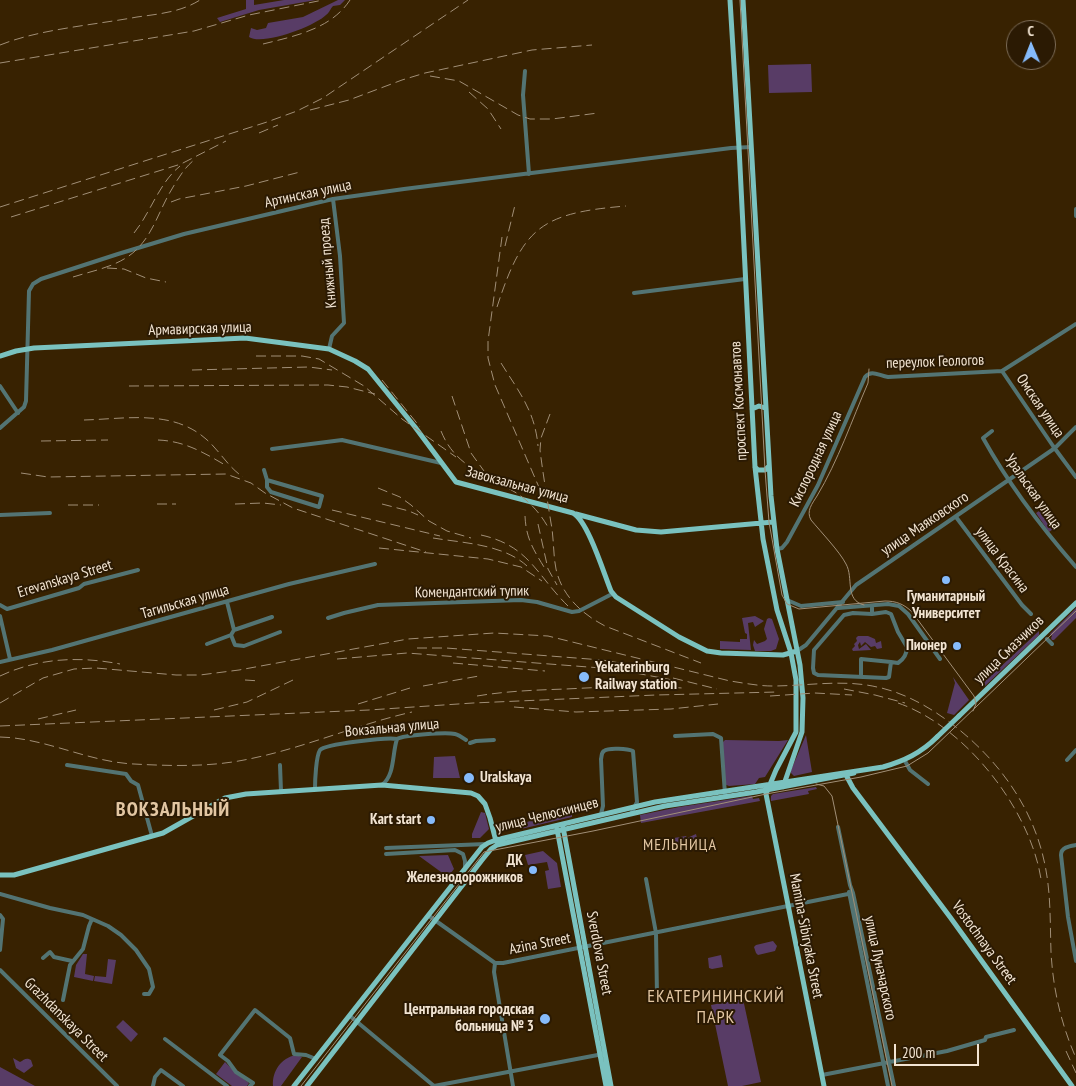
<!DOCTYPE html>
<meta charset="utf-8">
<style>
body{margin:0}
#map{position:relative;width:1076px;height:1086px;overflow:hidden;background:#382201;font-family:"PT Sans Narrow",sans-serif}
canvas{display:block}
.north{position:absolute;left:1006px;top:20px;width:50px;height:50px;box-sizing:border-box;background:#2b1a03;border:1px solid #7b6b56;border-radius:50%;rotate:359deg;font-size:14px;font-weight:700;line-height:20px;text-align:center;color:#f2e4d2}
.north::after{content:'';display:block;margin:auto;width:18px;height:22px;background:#86bbfb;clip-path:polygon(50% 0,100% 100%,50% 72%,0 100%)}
.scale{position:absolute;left:894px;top:1044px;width:85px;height:22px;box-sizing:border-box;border:2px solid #f2e4d2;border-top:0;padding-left:6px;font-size:15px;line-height:18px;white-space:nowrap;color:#f2e4d2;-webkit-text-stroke:4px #2b1a03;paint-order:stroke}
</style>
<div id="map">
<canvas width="1076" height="1086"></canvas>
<div class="north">С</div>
<div class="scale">200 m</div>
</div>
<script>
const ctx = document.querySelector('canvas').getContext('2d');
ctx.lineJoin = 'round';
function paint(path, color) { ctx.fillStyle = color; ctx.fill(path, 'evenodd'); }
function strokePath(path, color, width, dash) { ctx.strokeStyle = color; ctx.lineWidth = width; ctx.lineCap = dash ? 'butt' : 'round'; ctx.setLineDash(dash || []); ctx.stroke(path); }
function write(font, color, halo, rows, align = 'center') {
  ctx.font = font + ' "PT Sans Narrow",sans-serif'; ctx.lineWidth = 4; ctx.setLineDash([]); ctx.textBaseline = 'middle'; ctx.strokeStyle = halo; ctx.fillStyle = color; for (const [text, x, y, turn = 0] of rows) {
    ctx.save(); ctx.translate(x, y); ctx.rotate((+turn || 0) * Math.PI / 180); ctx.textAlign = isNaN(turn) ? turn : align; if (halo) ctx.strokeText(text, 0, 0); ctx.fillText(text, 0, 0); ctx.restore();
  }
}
paint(new Path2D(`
 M246,0H254V5L284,0H316L259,10L220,22L217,18L246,9Z
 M338,0H345L340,5L333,6C330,9 330,12 326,15C315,26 263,46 249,37L251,28L257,30L266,28L268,23L303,17Z
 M811,64L812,92L769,93L768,65Z
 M1046,506L1060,524L1049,532L1036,513Z
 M1076,608V618L1054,640H1052L1051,638L1052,636L1050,634Z
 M755,616L764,621L755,627L753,622L748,623L751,650L720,649V641L740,642V639H747V634L745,633L742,618Z
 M769,618L772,619L779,639L776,649L771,651H755L753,645L754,640L757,644L765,641L767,639L764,629L767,619Z
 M1039,631V635L985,686L983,687L981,685Z
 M858,636H868L875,639L876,643L881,641L882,648L877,649L875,646L871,647L865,642L861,646L860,642L858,645L859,649L866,644L871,650L853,651L852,649L855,646L854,644L857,641L856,638Z
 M953,677L969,700L954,715L947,713L955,683Z
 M806,735L812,772L794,776L791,773V770Z
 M725,740L779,741L788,740L765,777L759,778L755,784L729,786L724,784L722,743Z
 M455,756L460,778H433L434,757Z
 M816,787L817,789L808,791L809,794L771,801V796L773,794Z
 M752,796L753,799L759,798L760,801L641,823L640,815L679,807Z
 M562,811L572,815V817L521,829L527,822Z
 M481,812L485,813L489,829L480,838H472V834Z
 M696,834L698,842L676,846L674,838L686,836L687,838Z
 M543,851L557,863L561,887L548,889L545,871L549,870L547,862L528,865L525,855Z
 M448,855L454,869L443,883L440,874L441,872L419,856Z
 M773,941L777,946L775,951L758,955L756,953L754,947L756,945Z
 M83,954H87L85,974L94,976L93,981L74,977L76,965Z
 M721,955L723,967L712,969L709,968L708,958Z
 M108,959L116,960L112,984L94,981L95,976L106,977Z
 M743,999L761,1082L742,1086H728L711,1005Z
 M123,1020L138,1034L131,1042L116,1027Z
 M296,1055L302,1057L281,1086H273C272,1071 281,1058 296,1055Z
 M13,1058L20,1062C24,1060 26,1057 31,1060L33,1066L24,1073L16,1068Z
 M225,1062L237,1074L249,1083L247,1086H232L216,1074Z
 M0,1067L35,1086H0Z`), '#583c66');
strokePath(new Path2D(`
 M525,71L523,95L529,174
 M1076,209V216
 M634,293L745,279
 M329,349L332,336L344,323L340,256L333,199
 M1002,371L1053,446L1076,477
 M0,386L18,413
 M0,428L24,407L26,401L29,291L33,284L41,279L118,254L184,234L333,199L404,189L731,148L751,147
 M992,431L983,438C1008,483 1042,528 1076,567
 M272,449L342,440L441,463
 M264,470L267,480V487L271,492L319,507L322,496L267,480
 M0,515L50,513
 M956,517L1022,605L1031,614
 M777,549L782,548L787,542L818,485L865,377C872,369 879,376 888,377L1002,371L1076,324
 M787,600L801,606L843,602
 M227,602L234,630
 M0,605L7,609L79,588L84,584L138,570
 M872,607V614L886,612L891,614L898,632L907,647C907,653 904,659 898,663L891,662L889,677L886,678L818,675L814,673L813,668L814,650L844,615L853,613L872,614
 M838,608L888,604L899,606L908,614L940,659
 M0,616L10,659
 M328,618L344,613L378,605L521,600L537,602L572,612L579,611L612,594
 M231,635L235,645L244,646L280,632
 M1047,639L1052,644
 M207,644L231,635L234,630L272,617
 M797,651L806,645L856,585L1055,448L1076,427
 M0,662L52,650L289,584L375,564
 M861,677V659L891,662
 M675,736L713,734L721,738L725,794
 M470,743L476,741L494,740
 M1067,760L1076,750
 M905,761L910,770L928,784
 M67,765L126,774L131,781L138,785L152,836
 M280,765L281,791
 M382,785C395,775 392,754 397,739
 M315,789C315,781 316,756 320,750C325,744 388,737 397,739C404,735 446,732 455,734C459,735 463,738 466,740
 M601,814L603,806L601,759C602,756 601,753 604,751C609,747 628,749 633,751L637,802L631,814
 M838,827L850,885L853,893L894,1086
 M1076,845C1070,846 1061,847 1061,855L1068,917L1076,961
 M386,848L486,844
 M386,854L455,850L463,854L465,861V868
 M646,879L656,933L657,996
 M849,892L888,1086
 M0,894L50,908L83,915L108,926L121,935L136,950L149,969L153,987L149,994H144
 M0,915L3,919L0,950
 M429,916L495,963H503L853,893
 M43,958L50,952L54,957L72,961
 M495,963L494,972L513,1086
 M0,970L117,1086
 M63,1000L70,965L83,949L89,926L92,919
 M350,1016L434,1086L603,1054
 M165,1039L227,1086
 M822,1075L947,1051L985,1040L986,1037L1014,1030
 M153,1086L155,1077L161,1070L183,1086
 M250,1086L253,1083L236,1072L228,1061L220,1055L255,1010L290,1038L294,1054L306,1055L316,1059`), '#537473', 4);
strokePath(new Path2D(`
 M730,0L739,147L755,467L763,539L777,610L791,653L796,680V732L776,770L766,794L824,1086
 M743,0L771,496L777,549L800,665L803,698L802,732L783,787
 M0,356L16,351L34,348L245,338L329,349L355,361L368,369L415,427L456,482L573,513C588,521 604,574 611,591L616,597L679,637L707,651L721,653L783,655L797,651
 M752,409L759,406L765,408
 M755,467L758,470H765L769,466
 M576,514L636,530L661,532L773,522
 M959,716L1076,603
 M846,775L853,788L950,917L1072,1086
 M563,827L611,1086
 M557,829L606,1086
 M0,875H14L163,833L225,798L246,794L382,785L471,793L478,796L485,804L490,818L496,841
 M294,1086L482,847L488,843L496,840L655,802L883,767C904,761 921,753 937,737
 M307,1086L482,860L491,849L497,845L665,806L756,792L854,773`), '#7ac2bf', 5);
strokePath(new Path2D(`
 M740,0L765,470L769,522L782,595L787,604L799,609L885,601C896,601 904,604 912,612L974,696L976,704L973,711
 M864,605C844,600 854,578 846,564C840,552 821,532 811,520C806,511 812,504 817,496C838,461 852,420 868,383L869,369
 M816,784L824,786L832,796L892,1086
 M301,1086L484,852L593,831L766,794L861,777L907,766L928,753L1076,611`), '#a18f77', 1);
strokePath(new Path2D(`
 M263,44C295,36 331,29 350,0
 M0,45C40,29 94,25 137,17C159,14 181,12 200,0
 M0,63L194,31L249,15L323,0
 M430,76L459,81L518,115L530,119H552L598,113
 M469,92L488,109L501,129
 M310,110L349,100L402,80L425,73L532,50L592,45
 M259,133L278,125
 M171,202L179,199L246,186L300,172
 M0,207L267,122L297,111L323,98L468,0
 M11,217L181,164L226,141
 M134,233C151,212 159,183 180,166
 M502,237L488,341V358L495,385L541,492
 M505,246L515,205
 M107,268L124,269L146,278L166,282
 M73,277C95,270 122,266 139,247C153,232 159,212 169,194C176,182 183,169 194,160
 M497,307C523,227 541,213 626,206
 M256,356H302L319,359L364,386L402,419L456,457
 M501,363C519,392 535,411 538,446
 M192,370L309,367L332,370
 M382,380L420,427
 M129,386L328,385L347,387L375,394
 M452,396L471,453L484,471
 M550,414L541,438L540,450C543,474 547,498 551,523C554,538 553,554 556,569C562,596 582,614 605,626L701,663
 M84,420C125,419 172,409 206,439C219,450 228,467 243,477
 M441,431C455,466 483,473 513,491C529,500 541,514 549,529
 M158,440C184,441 203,452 225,465
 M41,441L108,440
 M21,473L48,477L226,474L251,483L265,493L293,508L426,552
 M378,488L400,497L411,505L429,521L447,531L471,538
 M157,504H176
 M235,504L263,503L281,505
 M382,504L409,511L418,515
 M68,505H99
 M332,510L440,536
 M525,516C526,538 533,549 544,567
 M538,524L548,569L557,585
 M481,535C530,546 536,575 569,607
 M433,538C463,543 503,544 527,566
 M379,548L488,559L521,567L542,581
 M417,648H446L602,660L626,664
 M337,659L407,653L614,669L678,681
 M453,663L545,671
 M0,676C38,658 79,656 120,664
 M673,678L717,689
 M245,680L260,681
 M423,686L479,676
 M844,689L875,695L905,703
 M477,696C507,691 536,690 566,689C605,687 643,685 682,688
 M770,696L815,693L852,695
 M0,703L43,678L74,669L96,668L176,675H200L239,670L408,639L494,633L548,636L730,681C744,683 758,686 772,686C807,686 843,679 877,687C911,694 943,715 969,738C1007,772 1035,815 1045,865C1051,894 1050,923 1051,952C1053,989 1061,1024 1076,1058
 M898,703C965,726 1030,809 1041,879
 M358,704L410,688
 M514,707L576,712L671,709L718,704
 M214,710L247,702L293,680
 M38,719L76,710
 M0,726L369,710L473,703L656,695L777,692
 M0,737C46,738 88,762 134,764C170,766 209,767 244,760C302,749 355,725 412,712
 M1066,1051L1076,1073`), '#a18f77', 1, [10, 5]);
strokePath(new Path2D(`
 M937,737L959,716`), '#7ac2bf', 5);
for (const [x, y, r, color] of [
 [946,580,5,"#86bbfb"],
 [957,646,5,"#86bbfb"],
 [584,677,6,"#86bbfb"],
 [469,778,6,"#86bbfb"],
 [431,820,5,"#86bbfb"],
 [533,870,5,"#86bbfb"],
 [545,1019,6,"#86bbfb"]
]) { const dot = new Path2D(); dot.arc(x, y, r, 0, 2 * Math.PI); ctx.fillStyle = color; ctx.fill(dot); strokePath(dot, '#2b1a03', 2); }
write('15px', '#f2e4d2', '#2b1a03', [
 ["Артинская улица",308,194,-12],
 ["Книжный проезд",328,263,-95],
 ["Армавирская улица",200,329,-2],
 ["переулок Геологов",935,362,-2],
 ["проспект Космонавтов",739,401,-93],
 ["Омская улица",1040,406,56],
 ["Кислородная улица",816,459,-65],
 ["Завокзальная улица",517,485,15],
 ["Уральская улица",1033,492,55],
 ["улица Маяковского",925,524,-34],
 ["улица Красина",1002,560,53],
 ["Erevanskaya Street",65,579,-17],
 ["Комендантский тупик",472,592,-1],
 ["Тагильская улица",185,602,-16],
 ["улица Смазчиков",1009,650,-44],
 ["Вокзальная улица",392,728,-5],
 ["улица Челюскинцев",547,815,-14],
 ["Mamina-Sibiryaka Street",806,936,79],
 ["Vostochnaya Street",984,943,54],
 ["Azina Street",540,944,-11],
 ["Sverdlova Street",599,953,79],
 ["улица Луначарского",880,968,78],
 ["Grazhdanskaya Street",66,1020,45]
]);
write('bold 15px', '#f2e4d2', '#2b1a03', [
 ["Гуманитарный",946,597,"center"],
 ["Университет",946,614,"center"],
 ["Пионер",947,646],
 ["Yekaterinburg",595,668,"left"],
 ["Railway station",595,685,"left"],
 ["Uralskaya",480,778,"left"],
 ["Kart start",421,820],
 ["ДК",523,861],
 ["Железнодорожников",523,878],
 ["Центральная городская",534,1010],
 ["больница № 3",534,1027]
], 'right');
ctx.letterSpacing = '1px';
write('16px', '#e2c6a2', '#2b1a03', [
 ["МЕЛЬНИЦА",680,845]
]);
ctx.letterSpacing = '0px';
ctx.letterSpacing = '1px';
write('18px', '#e2c6a2', '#2b1a03', [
 ["ЕКАТЕРИНИНСКИЙ",716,997],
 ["ПАРК",716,1018]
]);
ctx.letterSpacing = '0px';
ctx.letterSpacing = '1px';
write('bold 20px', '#e2c6a2', '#2b1a03', [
 ["ВОКЗАЛЬНЫЙ",173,810]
]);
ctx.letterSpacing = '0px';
</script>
